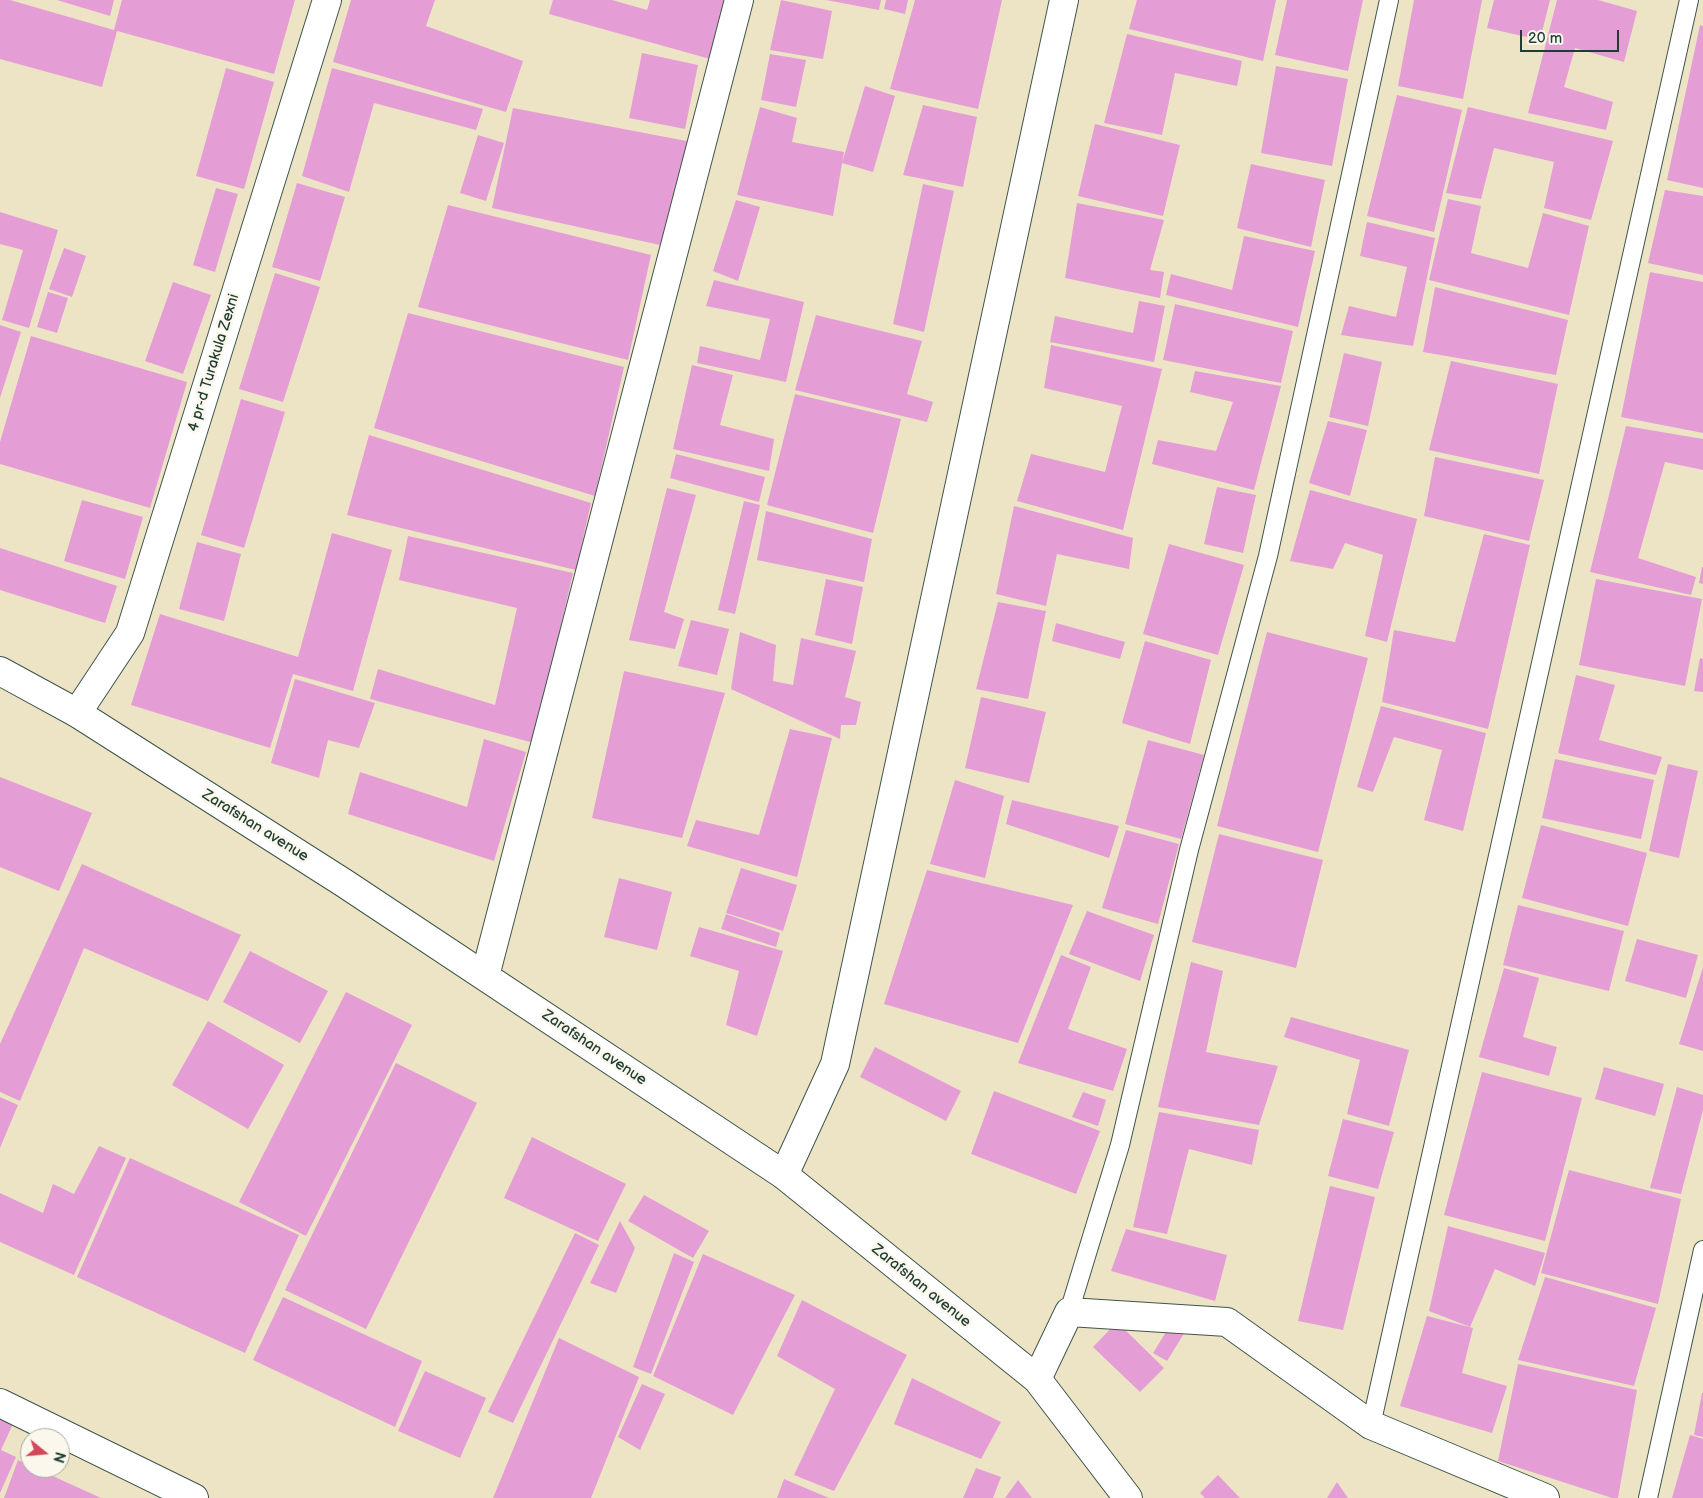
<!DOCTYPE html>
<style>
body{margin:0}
#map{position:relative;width:1703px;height:1498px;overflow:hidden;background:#ede4c6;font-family:"Balsamiq Sans",sans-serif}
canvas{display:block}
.north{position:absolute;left:20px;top:1428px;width:50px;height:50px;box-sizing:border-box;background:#fbf7ec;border:1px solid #a3ada2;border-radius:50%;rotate:107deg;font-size:14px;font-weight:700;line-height:20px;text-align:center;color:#1f3d34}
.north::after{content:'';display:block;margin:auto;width:18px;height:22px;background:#d1495b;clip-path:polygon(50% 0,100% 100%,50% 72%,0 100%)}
.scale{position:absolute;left:1520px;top:30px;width:99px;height:22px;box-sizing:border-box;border:2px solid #1f3d34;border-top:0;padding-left:6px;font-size:15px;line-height:18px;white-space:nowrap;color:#1f3d34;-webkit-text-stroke:4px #fbf7ec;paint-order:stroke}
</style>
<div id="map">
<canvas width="1703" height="1498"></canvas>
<div class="north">N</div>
<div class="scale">20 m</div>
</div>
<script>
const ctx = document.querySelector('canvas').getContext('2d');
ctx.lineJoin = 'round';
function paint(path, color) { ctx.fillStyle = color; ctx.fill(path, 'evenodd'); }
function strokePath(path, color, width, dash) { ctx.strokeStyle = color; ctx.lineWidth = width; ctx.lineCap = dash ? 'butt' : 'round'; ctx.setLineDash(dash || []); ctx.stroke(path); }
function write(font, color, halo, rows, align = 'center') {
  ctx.font = font + ' "Balsamiq Sans",sans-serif'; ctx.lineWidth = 5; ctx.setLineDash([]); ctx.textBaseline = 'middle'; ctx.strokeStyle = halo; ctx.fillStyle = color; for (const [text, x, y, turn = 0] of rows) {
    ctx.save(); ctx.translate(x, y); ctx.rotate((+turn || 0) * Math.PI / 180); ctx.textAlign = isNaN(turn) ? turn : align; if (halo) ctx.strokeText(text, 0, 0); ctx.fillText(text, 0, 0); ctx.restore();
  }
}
paint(new Path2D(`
 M0,0H10L114,30L122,0H295L274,74L117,31L102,87L0,59Z
 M57,0H114L110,16Z
 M351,0H435L426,26L523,61L506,112L333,62Z
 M553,0H612L647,10L650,0H727L710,59L549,14Z
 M781,0L832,11L823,59L770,50Z
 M826,0H881L879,10Z
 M886,0H908L905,14L884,9Z
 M915,0H1002L978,109L890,89Z
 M1137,0H1276L1263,61L1129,29Z
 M1287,0H1363L1348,71L1275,55Z
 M1414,0H1482L1463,99L1398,86Z
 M1494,0H1550L1540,40L1487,28Z
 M1557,0H1598L1637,11L1624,62L1575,48L1564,87L1613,102L1606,130L1528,113Z
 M1700,25L1703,26V188L1667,180Z
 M1127,34L1242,61L1237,86L1175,73L1162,135L1104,123Z
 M642,53L698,65L685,129L629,118Z
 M770,54L806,60L796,107L761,100Z
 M1276,66L1348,79L1332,166L1261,153Z
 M226,68L274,82L244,189L196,176Z
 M332,68L483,109L476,130L374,103L349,192L302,176Z
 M865,86L895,96L873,172L842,163Z
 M1397,95L1462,110L1434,232L1367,216Z
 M923,105L977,117L963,187L903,175Z
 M760,107L797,118L792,142L844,152L833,216L737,195Z
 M1468,107L1613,141L1591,220L1544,208L1554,162L1494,148L1481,199L1446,193Z
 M513,108L692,142L660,245L492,208Z
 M1095,124L1180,145L1163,216L1078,196Z
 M478,135L504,143L486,201L460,193Z
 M1251,164L1325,180L1311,247L1237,228Z
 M297,183L345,197L320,281L272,267Z
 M923,184L954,191L924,332L893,324Z
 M216,188L238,194L215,272L193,265Z
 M1665,190L1703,196V275L1648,263Z
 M1448,199L1481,206L1471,253L1528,268L1543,213L1589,226L1569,315L1429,280Z
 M736,200L760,207L738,281L713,271Z
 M1077,203L1164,220L1150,270L1164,272L1160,298L1065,278Z
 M448,205L651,255L628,360L418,307Z
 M0,212L58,230L29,328L2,320L23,250L0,244Z
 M1367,222L1435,238L1413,346L1341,335L1349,306L1396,317L1407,267L1360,256Z
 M1244,236L1315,251L1298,327L1166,295L1171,274L1232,290Z
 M64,248L86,256L72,297L49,289Z
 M1650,272L1703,282V433L1621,417Z
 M275,273L320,287L283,402L239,389Z
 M714,280L804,302L786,382L697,363L700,346L760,360L770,319L706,306Z
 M173,282L211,295L183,374L145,361Z
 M1435,287L1568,320L1556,375L1423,352Z
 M48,292L68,298L57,333L37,327Z
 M1139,301L1165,306L1154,362L1050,342L1055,316L1133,333Z
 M1175,304L1293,331L1281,383L1163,360Z
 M408,313L624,367L595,496L374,428Z
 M816,315L922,341L907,394L933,402L927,422L795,390Z
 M0,325L21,332L0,398Z
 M31,336L187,382L150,508L0,464V442Z
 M1051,345L1162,369L1123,530L1017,501L1031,454L1105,472L1122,406L1044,388Z
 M1344,353L1382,362L1368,426L1329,417Z
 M1451,361L1558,384L1539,474L1429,450Z
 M692,365L733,375L720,425L774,439L769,471L673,449Z
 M1195,371L1281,386L1254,490L1152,464L1158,440L1216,451L1233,402L1190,392Z
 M795,394L901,419L873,533L767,505Z
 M241,399L285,412L244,548L201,535Z
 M1328,421L1367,430L1350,496L1309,483Z
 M1626,426L1703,439V470L1665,462L1638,558L1696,577L1691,595L1590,572Z
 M369,435L591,503L576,570L347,515Z
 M676,454L765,477L759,502L670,478Z
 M1435,457L1544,480L1529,541L1424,516Z
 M1217,487L1256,495L1243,553L1204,544Z
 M667,488L696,495L664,612L684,619L675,649L629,640Z
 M1310,490L1417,519L1387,642L1365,636L1383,555L1345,543L1333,569L1290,561Z
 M82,500L143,517L125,579L64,561Z
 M744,501L760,505L735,614L718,610Z
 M1014,506L1133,538L1129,569L1057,554L1046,606L996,594Z
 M766,511L872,539L864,582L757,560Z
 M332,533L392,550L353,691L293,674L270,748L131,705L160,614L298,657Z
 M1484,534L1530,545L1488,729L1382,702L1394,630L1455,642Z
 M408,536L573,573L534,743L370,699L378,669L495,705L517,608L399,580Z
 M197,542L241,554L224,621L179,609Z
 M1169,544L1244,565L1218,655L1143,634Z
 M0,548L117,586L105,623L0,590Z
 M1702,567H1703V584L1699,583Z
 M826,579L863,587L852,644L815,635Z
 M1596,579L1702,599L1685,686L1579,665Z
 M998,602L1046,611L1028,699L976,689Z
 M691,620L729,629L717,675L678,666Z
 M1056,623L1125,642L1120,659L1052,641Z
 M740,632L776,645L773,681L793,685L801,638L856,651L845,697L861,702L856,725H841L840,739L731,689Z
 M1267,632L1368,658L1318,852L1217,826Z
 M1145,641L1211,660L1190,744L1122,723Z
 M1700,658L1703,659V692L1694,691Z
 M624,671L725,693L682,838L592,818Z
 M1576,675L1615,685L1599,740L1662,757L1656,775L1558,753Z
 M295,679L375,703L359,748L328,740L319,778L271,763Z
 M981,697L1046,712L1029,783L965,768Z
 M1381,706L1486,733L1463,831L1424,820L1442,750L1394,737L1373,792L1357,787Z
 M790,729L832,738L797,877L687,846L696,820L759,835Z
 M484,739L526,752L494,861L348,814L360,772L467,807Z
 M1148,740L1204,755L1181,839L1125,824Z
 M1555,759L1654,780L1641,839L1542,818Z
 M1668,764L1698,771L1679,858L1649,851Z
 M0,777L92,813L59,891L0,867Z
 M955,780L1004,796L985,878L930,864Z
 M1012,800L1119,826L1109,858L1006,824Z
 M1541,825L1647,853L1628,926L1522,898Z
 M1126,830L1179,844L1158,924L1102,908Z
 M1219,834L1323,860L1296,968L1192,942Z
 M82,864L241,935L208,1001L84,948L20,1101L0,1092V1044Z
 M741,868L797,885L783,931L726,913Z
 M927,870L1073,905L1018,1043L884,1004Z
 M619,878L672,892L657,950L604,937Z
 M1518,905L1624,931L1609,991L1503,965Z
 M1087,911L1154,935L1140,981L1069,954Z
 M726,914L780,933L776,947L721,929Z
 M699,927L783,951L757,1036L726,1025L739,971L690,956Z
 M1637,939L1698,955L1686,998L1625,981Z
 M250,951L328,991L300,1043L223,1002Z
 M1061,955L1091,967L1068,1029L1127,1049L1113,1091L1018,1063Z
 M1191,962L1223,971L1206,1052L1278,1066L1259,1125L1158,1107Z
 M1703,967V1051L1679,1044Z
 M1504,968L1539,978L1523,1037L1557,1047L1549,1076L1479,1057Z
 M346,992L412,1025L306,1236L239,1202Z
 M1291,1017L1409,1050L1389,1126L1347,1114L1360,1060L1284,1037Z
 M208,1021L284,1065L248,1129L172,1085Z
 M875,1047L961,1091L946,1121L860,1077Z
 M396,1063L477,1103L366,1329L285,1290Z
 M1604,1067L1664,1084L1655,1116L1595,1099Z
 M1482,1072L1582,1098L1545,1241L1444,1215Z
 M1677,1087L1703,1095V1110L1681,1194L1650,1188Z
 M994,1091L1100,1131L1076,1194L971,1154Z
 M1083,1092L1106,1100L1098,1126L1072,1117Z
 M0,1097L18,1105L0,1148Z
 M1159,1112L1259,1130L1252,1165L1189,1149L1167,1234L1133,1227Z
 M1343,1119L1394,1132L1378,1189L1328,1176Z
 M532,1137L626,1184L598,1241L504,1198Z
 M99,1146L126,1158L74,1275L0,1242V1193L43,1213L53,1184L74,1194Z
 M130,1158L299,1235L245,1353L77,1277Z
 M1569,1170L1681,1199L1658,1304L1541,1273Z
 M1330,1186L1375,1197L1343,1330L1298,1321Z
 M644,1195L709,1231L693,1258L628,1221Z
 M620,1221L635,1248L616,1293L590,1283Z
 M1448,1226L1545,1253L1535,1286L1495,1269L1470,1327L1429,1311Z
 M1126,1229L1227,1255L1215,1301L1111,1271Z
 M575,1233L599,1245L513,1423L488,1412Z
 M674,1253L694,1262L651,1374L633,1367Z
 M703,1254L795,1295L733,1415L653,1376Z
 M1545,1277L1656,1308L1634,1386L1518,1360Z
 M283,1297L422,1361L395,1427L253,1360Z
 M802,1300L907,1355L834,1491L794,1475L835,1389L777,1356Z
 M1427,1316L1473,1328L1462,1373L1507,1386L1492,1433L1400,1406Z
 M1117,1322L1164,1368L1140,1392L1093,1347Z
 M1171,1324L1185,1332L1167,1361L1153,1353Z
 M559,1338L639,1377L591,1498H493Z
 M1518,1364L1637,1390L1618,1498H1612L1498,1461Z
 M425,1371L486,1398L460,1458L398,1431Z
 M912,1378L1001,1422L981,1459L894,1424Z
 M642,1384L665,1394L640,1450L618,1437Z
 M1702,1393H1703V1437L1694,1435Z
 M0,1418L13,1424L1,1450L16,1457L0,1493Z
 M1690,1435L1703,1439V1498H1672Z
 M18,1460L30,1466V1468H35L101,1498H4Z
 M976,1468L1001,1477L993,1498H963Z
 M1218,1475L1240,1498H1205L1200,1493Z
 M784,1479L829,1498H777Z
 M1018,1480L1032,1498H1005Z
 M1337,1482L1348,1498H1327Z`), '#e49ed5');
const lane = new Path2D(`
 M1069,1312L1120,1145L1189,850L1268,556L1389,0
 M1371,1425L1689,0
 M1648,1498L1703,1250`);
const street = new Path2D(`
 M77,713L130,633L327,0
 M485,976L739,0
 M784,1175L835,1064L1064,0
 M1037,1379L1069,1312L1227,1322L1371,1425L1545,1498
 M0,1403L194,1498`);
const secondary = new Path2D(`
 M0,671L77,713L344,883L784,1175L1037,1379L1128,1498`);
strokePath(lane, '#3e564a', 20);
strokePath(street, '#3e564a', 30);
strokePath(secondary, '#3e564a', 30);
strokePath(lane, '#fff', 18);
strokePath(street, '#fff', 28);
strokePath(secondary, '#fff', 28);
write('15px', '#1f3d34', '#fbf7ec', [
 ["4 pr-d Turakula Zexni",214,363,-73],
 ["Zarafshan avenue",255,826,32],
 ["Zarafshan avenue",594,1048,34],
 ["Zarafshan avenue",921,1286,39]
]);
</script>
